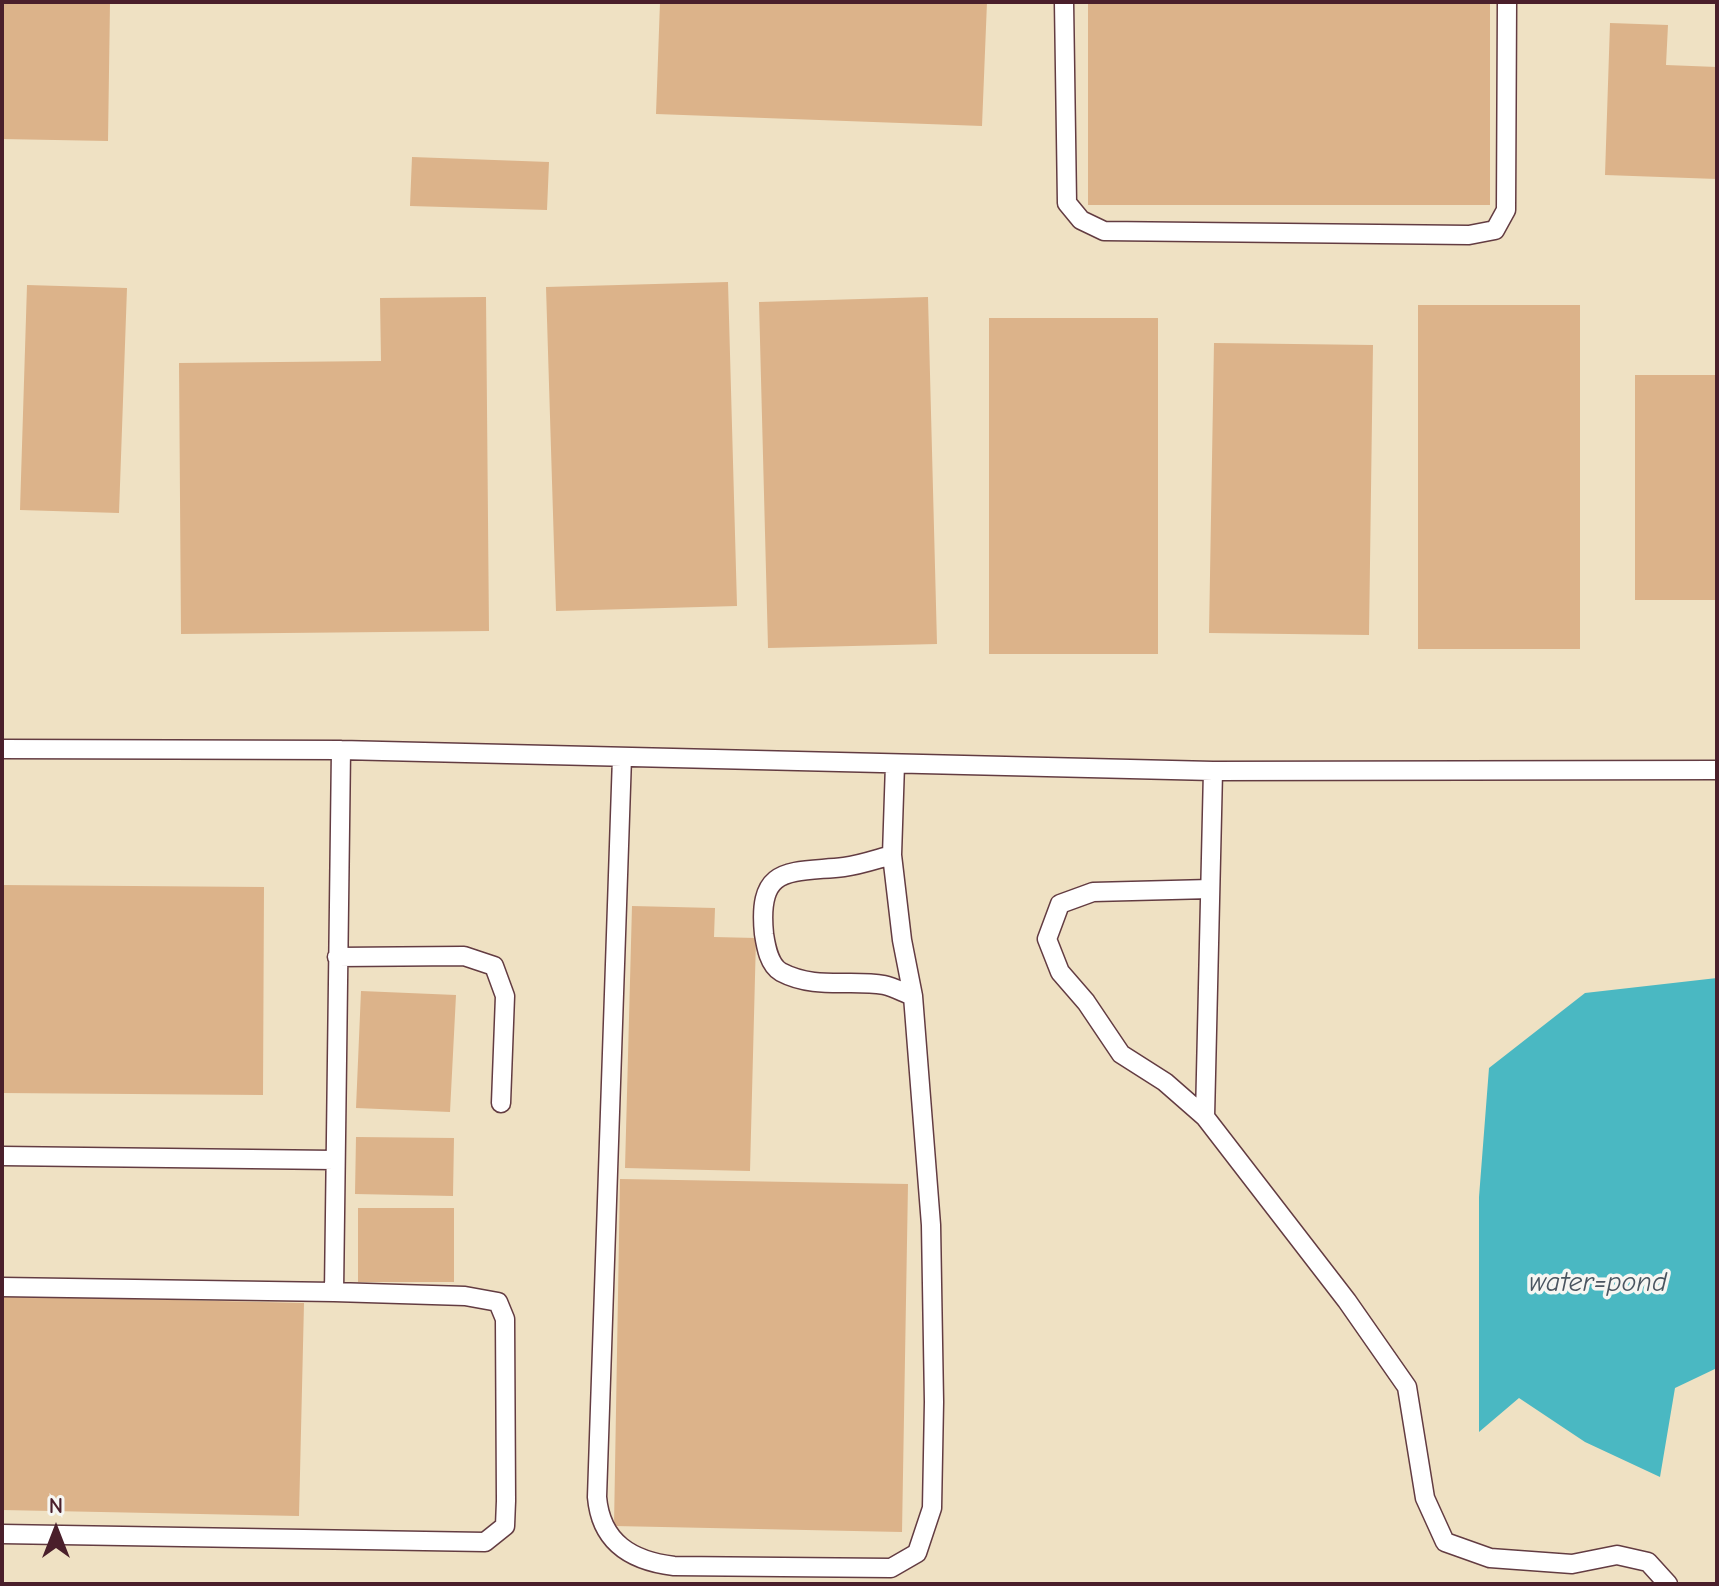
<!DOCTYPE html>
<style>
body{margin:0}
#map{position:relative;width:1719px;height:1586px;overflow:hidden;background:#efe1c3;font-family:"Comic Neue",sans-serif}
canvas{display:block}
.frame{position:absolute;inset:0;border:4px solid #4a1f2b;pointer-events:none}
.north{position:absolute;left:16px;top:1490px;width:80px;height:80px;-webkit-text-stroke:6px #f6f6f2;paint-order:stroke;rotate:0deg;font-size:22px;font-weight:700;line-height:32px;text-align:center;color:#4a1f2b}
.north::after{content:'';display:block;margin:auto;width:28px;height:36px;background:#4a1f2b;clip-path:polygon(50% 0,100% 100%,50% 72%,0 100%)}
</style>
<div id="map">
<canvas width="1719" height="1586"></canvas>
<div class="frame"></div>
<div class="north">N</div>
</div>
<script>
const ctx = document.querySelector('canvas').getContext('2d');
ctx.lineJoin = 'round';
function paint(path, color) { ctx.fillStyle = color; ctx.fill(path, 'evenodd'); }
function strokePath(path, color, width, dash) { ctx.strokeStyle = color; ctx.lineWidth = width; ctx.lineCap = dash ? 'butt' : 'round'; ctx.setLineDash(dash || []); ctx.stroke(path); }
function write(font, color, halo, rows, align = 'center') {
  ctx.font = font + ' "Comic Neue",sans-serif'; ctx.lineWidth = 7; ctx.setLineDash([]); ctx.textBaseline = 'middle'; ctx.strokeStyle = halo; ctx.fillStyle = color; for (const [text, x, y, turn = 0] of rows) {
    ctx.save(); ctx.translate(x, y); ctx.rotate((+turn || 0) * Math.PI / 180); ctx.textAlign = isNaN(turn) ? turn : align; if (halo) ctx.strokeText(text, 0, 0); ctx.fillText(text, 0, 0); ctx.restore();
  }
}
paint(new Path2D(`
 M1717,978V1368L1675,1388L1660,1477L1585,1442L1519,1398L1479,1432V1197L1489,1068L1585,993Z`), '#4ab8c2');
paint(new Path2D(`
 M2,2H110L108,141L2,139Z
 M660,2H987L982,126L656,114Z
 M1088,2H1490V205H1088Z
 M1610,23L1668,25L1666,65L1717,67V179L1605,175Z
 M412,157L549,162L547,210L410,206Z
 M728,282L737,606L556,611L546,287Z
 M27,285L127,288L119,513L20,510Z
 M486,297L489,631L181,634L179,363L381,361L380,298Z
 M928,297L937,644L768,648L759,302Z
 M1418,305H1580V649H1418Z
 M989,318H1158V654H989Z
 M1214,343L1373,345L1369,635L1209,633Z
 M1635,375H1717V600H1635Z
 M2,885L264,887L263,1095L2,1093Z
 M632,906L715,908L714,937L756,938L750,1171L625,1168Z
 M361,991L456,995L450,1112L356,1108Z
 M356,1137L454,1138L453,1196L355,1194Z
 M620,1179L908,1184L902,1532L614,1526Z
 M358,1208H454V1282H358Z
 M2,1296L304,1303L299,1516L2,1510Z`), '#dcb38a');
const service = new Path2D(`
 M1064,2L1067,203L1081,220L1104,231L1469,235L1495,230L1506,210L1507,2
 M2,749L341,750L1213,771L1717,770
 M622,757L597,1497C601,1543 632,1561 674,1566L891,1568L917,1553L932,1508L934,1402L931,1225L913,996C904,993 894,987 884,985C851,979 815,990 781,972C769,965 766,947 764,934C757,864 790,873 844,867C860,865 877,859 892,855L895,764
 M1213,771L1205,1117L1347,1301L1407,1387L1425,1498L1445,1542L1490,1558L1572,1564L1617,1555L1648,1562L1668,1584
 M892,855L902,940L913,996
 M337,957L464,956L494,966L505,996L501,1103
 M1205,1117L1165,1082L1121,1054L1086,1002L1060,972L1047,939L1060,904L1093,892L1210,889
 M2,1156L334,1160
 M2,1287L334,1292L465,1296L498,1302L505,1319L506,1501L505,1526L485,1542L2,1534
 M334,1292L341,750`);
strokePath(service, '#633c42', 21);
strokePath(service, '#fff', 18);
write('italic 28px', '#4a5560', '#f6f6f2', [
 ["water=pond",1598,1283]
]);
</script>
